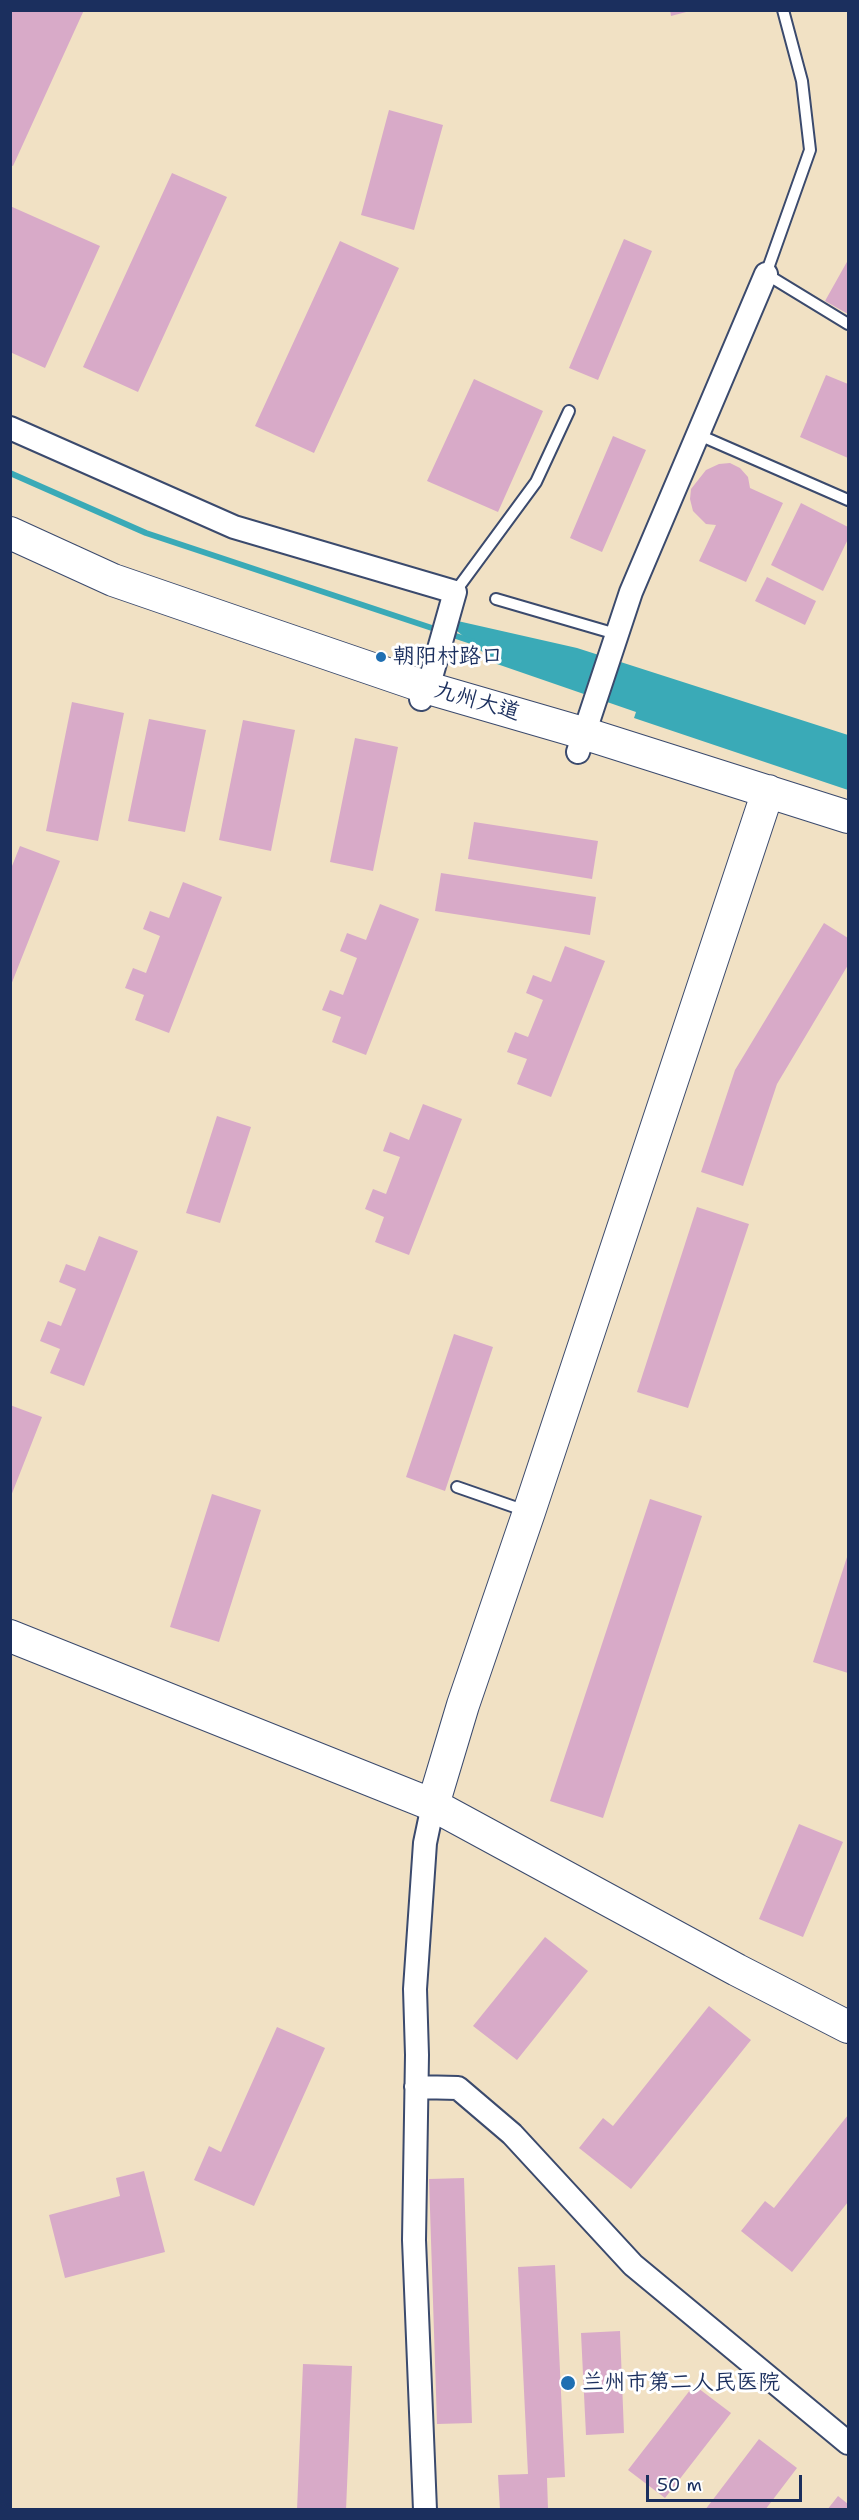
<!DOCTYPE html>
<meta charset="utf-8">
<style>
body{margin:0}
#map{position:relative;width:859px;height:2520px;overflow:hidden;background:#f1e1c4;font-family:"Shantell Sans",sans-serif}
canvas{display:block}
.frame{position:absolute;inset:0;border:12px solid #1b2f5e;pointer-events:none}
.scale{position:absolute;left:646px;top:2475px;width:156px;height:27px;box-sizing:border-box;border:3px solid #1b2f5e;border-top:0;padding-left:8px;font-size:18px;line-height:21px;white-space:nowrap;color:#1b2f5e;-webkit-text-stroke:4px #fff;paint-order:stroke}
</style>
<div id="map">
<canvas width="859" height="2520"></canvas>
<div class="frame"></div>
<div class="scale">50 m</div>
</div>
<script>
const ctx = document.querySelector('canvas').getContext('2d');
ctx.lineJoin = 'round';
function paint(path, color) { ctx.fillStyle = color; ctx.fill(path, 'evenodd'); }
function strokePath(path, color, width, dash) { ctx.strokeStyle = color; ctx.lineWidth = width; ctx.lineCap = dash ? 'butt' : 'round'; ctx.setLineDash(dash || []); ctx.stroke(path); }
function write(font, color, halo, rows, align = 'center') {
  ctx.font = font + ' "Shantell Sans","LXGW WenKai TC",sans-serif'; ctx.lineWidth = 6; ctx.setLineDash([]); ctx.textBaseline = 'middle'; ctx.strokeStyle = halo; ctx.fillStyle = color; for (const [text, x, y, turn = 0] of rows) {
    ctx.save(); ctx.translate(x, y); ctx.rotate((+turn || 0) * Math.PI / 180); ctx.textAlign = isNaN(turn) ? turn : align; if (halo) ctx.strokeText(text, 0, 0); ctx.fillText(text, 0, 0); ctx.restore();
  }
}
paint(new Path2D(`
 M440,617L577,648L848,735V790L634,718L636,712L497,664Z`), '#3aaab7');
strokePath(new Path2D(`
 M10,473L146,533L474,642`), '#3aaab7', 6);
paint(new Path2D(`
 M10,10H84L13,166L10,165Z
 M670,10H690V11L671,16Z
 M389,110L443,125L414,230L361,215Z
 M172,173L227,197L138,392L83,367Z
 M10,206L100,246L45,368L10,352Z
 M624,239L652,251L598,380L569,368Z
 M340,241L399,268L314,453L255,426Z
 M848,260V314L825,301Z
 M826,375L848,384V458L800,437Z
 M474,379L543,411L498,512L427,481Z
 M613,436L646,450L602,552L570,538Z
 M730,463L740,468L748,477L750,488L783,503L746,582L699,561L716,525L706,524L693,511L690,499L691,489L706,470L719,464Z
 M801,503L848,527V539L823,591L771,565Z
 M767,577L816,601L805,625L755,601Z
 M72,702L124,713L98,841L46,831Z
 M149,719L206,730L185,832L128,821Z
 M243,720L295,730L271,851L219,840Z
 M355,738L398,747L373,871L330,862Z
 M474,822L598,841L592,879L468,859Z
 M20,846L60,861L11,985L10,871Z
 M441,873L596,897L590,935L435,911Z
 M183,882L222,897L169,1033L135,1020L144,995L125,988L133,968L146,973L160,936L143,929L150,911L169,918Z
 M380,904L419,919L366,1055L332,1042L341,1017L322,1010L330,990L343,995L357,958L340,951L347,933L366,940Z
 M824,923L848,938V965L777,1084L743,1186L701,1172L735,1070Z
 M565,946L605,961L551,1097L517,1084L527,1059L507,1052L515,1032L528,1037L543,1000L526,993L533,975L551,982Z
 M423,1104L462,1119L409,1255L375,1242L384,1217L365,1209L373,1189L386,1194L400,1157L383,1151L390,1132L409,1140Z
 M217,1116L251,1127L220,1223L186,1213Z
 M697,1207L749,1224L688,1408L637,1392Z
 M99,1236L138,1251L84,1386L50,1373L60,1349L40,1341L48,1321L61,1326L76,1289L59,1282L66,1264L85,1271Z
 M454,1334L493,1347L445,1491L406,1477Z
 M10,1405L42,1417L11,1496H10Z
 M212,1494L261,1510L219,1642L170,1627Z
 M650,1499L702,1516L603,1818L550,1801Z
 M848,1554V1673L813,1662Z
 M799,1824L843,1842L803,1937L759,1919Z
 M545,1937L588,1971L517,2060L473,2026Z
 M709,2006L751,2040L631,2189L579,2148L603,2118L613,2126Z
 M277,2027L325,2048L254,2206L194,2180L209,2146L221,2152Z
 M848,2115V2202L792,2272L741,2231L765,2201L774,2208Z
 M144,2171L165,2252L65,2278L49,2215L120,2196L116,2178Z
 M464,2178L472,2423L437,2424L429,2179Z
 M555,2265L565,2477L547,2478L548,2509L500,2510L498,2475L528,2474L518,2267Z
 M620,2331L624,2433L586,2435L581,2333Z
 M303,2364L352,2366L346,2510H297Z
 M694,2385L731,2413L665,2498L628,2470Z
 M759,2439L797,2468L765,2510H705Z
 M838,2496L848,2504V2510H827Z`), '#d8aac8');
const lane = new Path2D(`
 M783,10L802,81L810,150L766,274L848,324
 M699,435L848,500
 M455,592L536,482L569,411
 M496,599L616,634
 M457,1487L526,1511`);
const street = new Path2D(`
 M10,428L234,527L455,592L428,688L421,699
 M578,752L631,592L766,274
 M416,2087L458,2088L512,2134L633,2265L848,2443
 M425,2510L414,2240L417,2055L415,1989L425,1843L433,1805`);
const secondary = new Path2D(`
 M10,533L113,580L235,622L428,688L583,733L848,817
 M10,1636L433,1805L737,1970L848,2027
 M433,1805L463,1705L529,1512L768,791`);
strokePath(lane, '#3b4a6d', 14);
strokePath(street, '#3b4a6d', 26);
strokePath(secondary, '#3b4a6d', 34);
strokePath(lane, '#fff', 10);
strokePath(street, '#fff', 22);
strokePath(secondary, '#fff', 32);
for (const [x, y, r, color] of [
 [381,657,6,"#1f6fb2"],
 [568,2383,8,"#1f6fb2"]
]) { const dot = new Path2D(); dot.arc(x, y, r, 0, 2 * Math.PI); ctx.fillStyle = color; ctx.fill(dot); strokePath(dot, '#fff', 2); }
write('22px', '#1b2f5e', '#fff', [
 ["朝阳村路口",393,657],
 ["兰州市第二人民医院",582,2383]
], 'left');
write('22px', '#1b2f5e', '#fff', [
 ["九州大道",477,702,16]
]);
</script>
